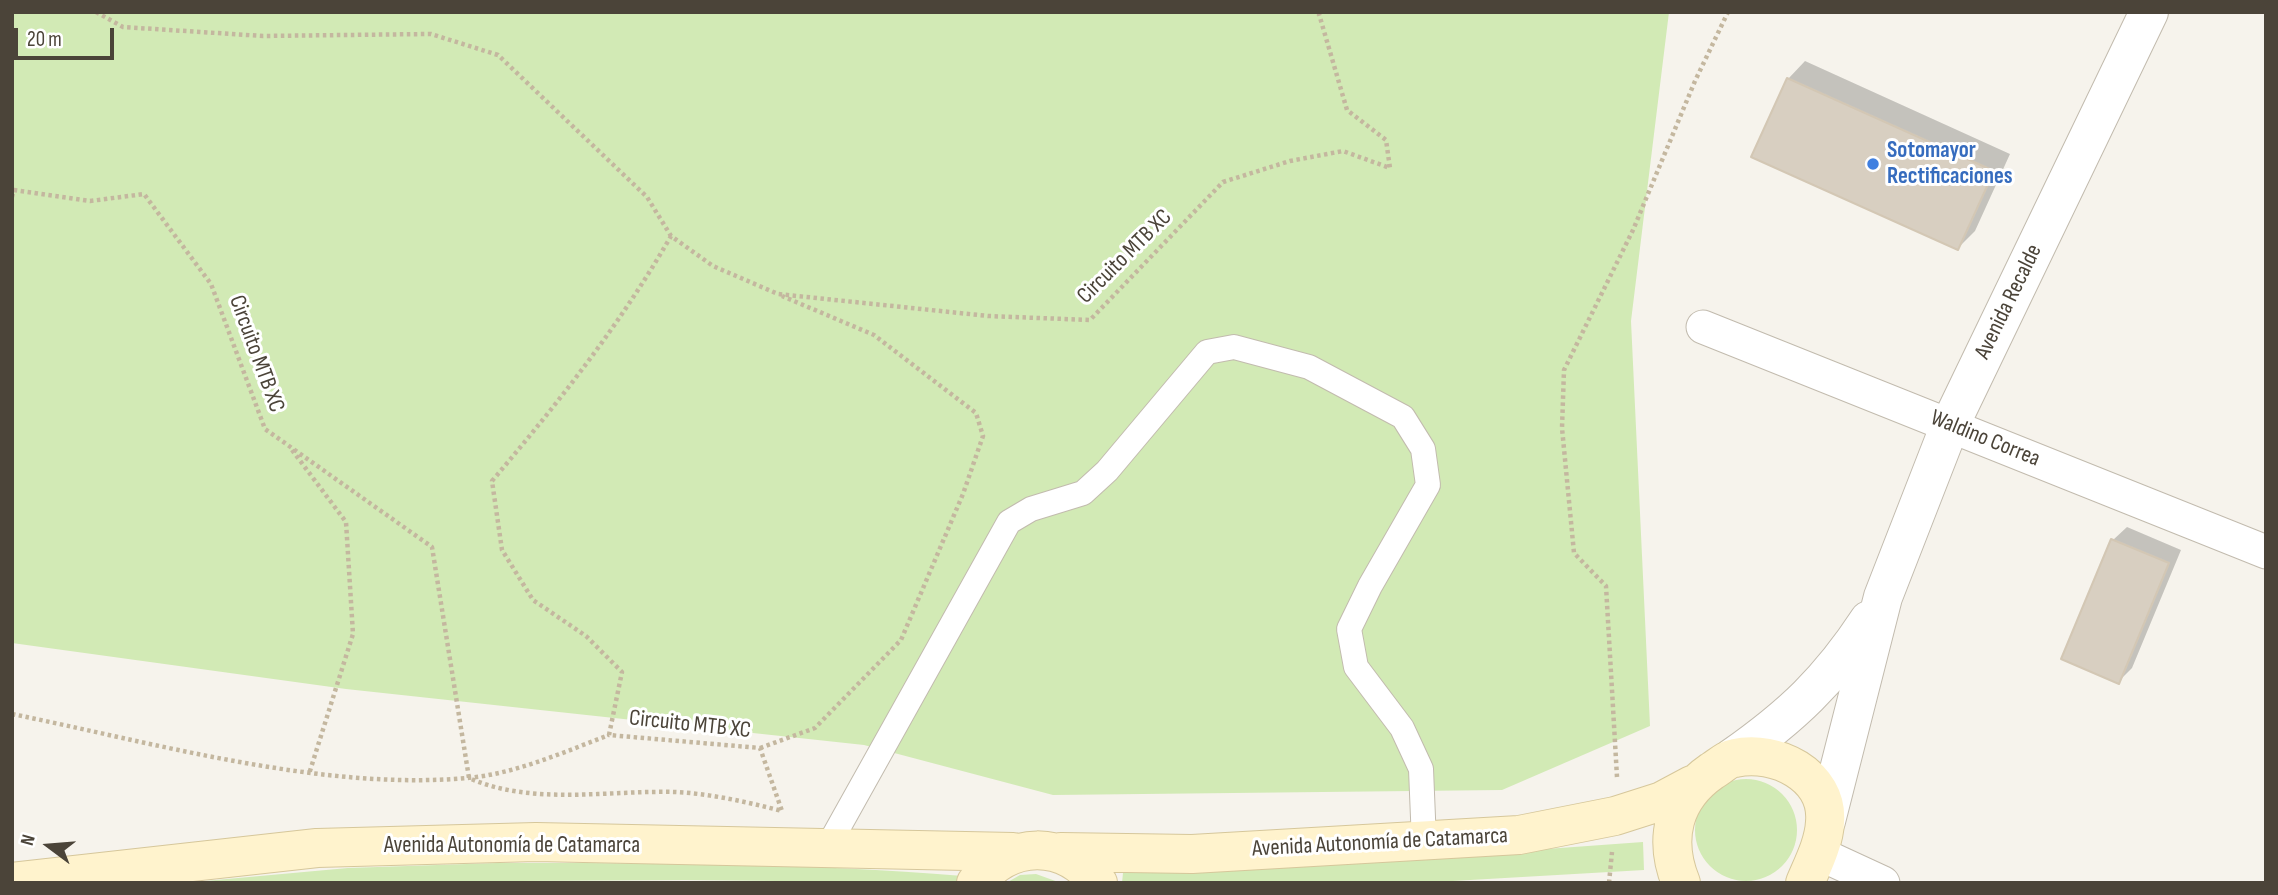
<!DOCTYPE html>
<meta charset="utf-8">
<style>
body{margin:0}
#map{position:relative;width:2278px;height:895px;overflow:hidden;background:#f6f3ec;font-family:"Sofia Sans Condensed",sans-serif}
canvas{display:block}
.frame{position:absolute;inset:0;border:14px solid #4b4439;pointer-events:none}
.north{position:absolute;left:14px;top:811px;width:70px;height:70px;-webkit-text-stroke:5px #fff;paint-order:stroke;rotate:286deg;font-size:19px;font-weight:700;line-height:28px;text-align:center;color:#4b4439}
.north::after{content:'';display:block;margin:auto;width:24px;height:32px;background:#4b4439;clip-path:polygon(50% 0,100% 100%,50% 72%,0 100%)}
.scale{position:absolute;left:14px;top:28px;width:100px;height:32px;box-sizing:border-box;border:4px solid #4b4439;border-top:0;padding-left:9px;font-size:21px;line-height:24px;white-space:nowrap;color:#4b4439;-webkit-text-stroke:5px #fff;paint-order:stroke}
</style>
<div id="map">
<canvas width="2278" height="895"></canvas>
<div class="frame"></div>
<div class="north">N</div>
<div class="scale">20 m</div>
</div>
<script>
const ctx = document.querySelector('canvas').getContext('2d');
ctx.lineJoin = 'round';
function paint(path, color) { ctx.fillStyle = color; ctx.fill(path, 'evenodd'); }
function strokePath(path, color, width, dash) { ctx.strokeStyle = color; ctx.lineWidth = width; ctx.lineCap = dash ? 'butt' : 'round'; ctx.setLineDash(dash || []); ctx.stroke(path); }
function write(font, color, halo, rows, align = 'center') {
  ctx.font = font + ' "Sofia Sans Condensed",sans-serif'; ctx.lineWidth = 6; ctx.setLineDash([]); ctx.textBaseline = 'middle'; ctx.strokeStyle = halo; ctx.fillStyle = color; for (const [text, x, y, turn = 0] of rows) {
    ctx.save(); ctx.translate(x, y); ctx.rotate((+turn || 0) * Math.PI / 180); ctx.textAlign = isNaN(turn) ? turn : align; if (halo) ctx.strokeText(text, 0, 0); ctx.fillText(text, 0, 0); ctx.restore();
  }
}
paint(new Path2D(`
 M12,12H1669L1631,321L1650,726L1502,790L1053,795L864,745L346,689L12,643Z
 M1695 830a51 51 0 1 1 102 0a51 51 0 1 1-102 0Z
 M1643,842L1644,870L1418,883H1122L1123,873L1394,860Z
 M497,863C653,863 808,863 963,876L961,883L686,880L183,883L348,868Z
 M1036,874L1061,883H1006L1020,875Z`), '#d2eab5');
paint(new Path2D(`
 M1805,61L2010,154L1975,231L1958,248L1788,79Z
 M2127,527L2181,550L2132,668L2119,681L2113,540Z`), '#0003');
const building = new Path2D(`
 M1787,78L1994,171L1958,250L1751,157Z
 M2111,539L2169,563L2119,684L2061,659Z`);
paint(building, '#d8cfc1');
strokePath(building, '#d3c7b4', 2);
const pedestrian = new Path2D(`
 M827,848L1009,522L1031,509L1083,493L1107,471L1207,352L1234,347L1309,367L1403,417L1423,449L1428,485L1370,586L1349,629L1356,667L1402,728L1421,769L1424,842`);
const minor = new Path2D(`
 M1703,327L2266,552
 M1818,853L1883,883`);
const tertiary = new Path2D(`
 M1732,758C1792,716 1829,681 1869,620
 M1826,821L1883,597L1950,425L2149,12`);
const secondary = new Path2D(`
 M1061,852L1192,854L1519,835L1615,816L1662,801L1692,785
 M12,882L317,848L536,842L1013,852
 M976,883C1010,840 1064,839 1098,883
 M1681,883C1663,839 1673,798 1712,771C1719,767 1727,759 1735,758C1775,749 1829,775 1825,822C1824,843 1813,864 1805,883`);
strokePath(pedestrian, '#c2bbae', 26);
strokePath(minor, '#c2bbae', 35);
strokePath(tertiary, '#c2bbae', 40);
strokePath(secondary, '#d6c79b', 40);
strokePath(new Path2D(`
 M96,12L123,27L263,36L431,34L498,55L647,197L671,236
 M12,197L14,190L90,201L144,194L211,284L265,429L432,547L469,778C532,806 608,790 676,792C712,794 747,802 782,811L760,748L609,735L622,672L586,636L533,600L502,550L492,481C558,403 620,325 671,236L713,266L778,294L988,316L1090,320L1223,182L1290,161L1343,151L1390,168L1386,140L1347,110L1319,14L1315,12
 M292,450L346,522L353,634L309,774
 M12,714C155,743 321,791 467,778C515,774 564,752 609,735
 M760,748L815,728L901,640L963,494L983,436L976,413L874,335L782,296
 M1617,777L1606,586L1574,553L1562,428L1564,370L1633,230L1695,81L1728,12
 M1609,883L1612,852`), '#c4b79f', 4.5, [3.5, 3.5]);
strokePath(pedestrian, '#fff', 24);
strokePath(minor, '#fff', 33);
strokePath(tertiary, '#fff', 38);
strokePath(secondary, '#fff3cd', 38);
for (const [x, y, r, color] of [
 [1873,164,7,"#3f7fe0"]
]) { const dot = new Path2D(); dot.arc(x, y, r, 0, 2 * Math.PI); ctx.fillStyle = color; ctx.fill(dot); strokePath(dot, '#fff', 2.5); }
write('bold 23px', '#366cbe', '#fff', [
 ["Sotomayor",1887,151],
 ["Rectificaciones",1887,177]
], 'left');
write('23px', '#4b4439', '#fff', [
 ["Circuito MTB XC",1125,257,-45],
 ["Avenida Recalde",2009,302,-64],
 ["Circuito MTB XC",256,354,70],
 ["Waldino Correa",1985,439,22],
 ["Circuito MTB XC",690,725,6],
 ["Avenida Autonomía de Catamarca",1380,843,-3],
 ["Avenida Autonomía de Catamarca",512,846]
]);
</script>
